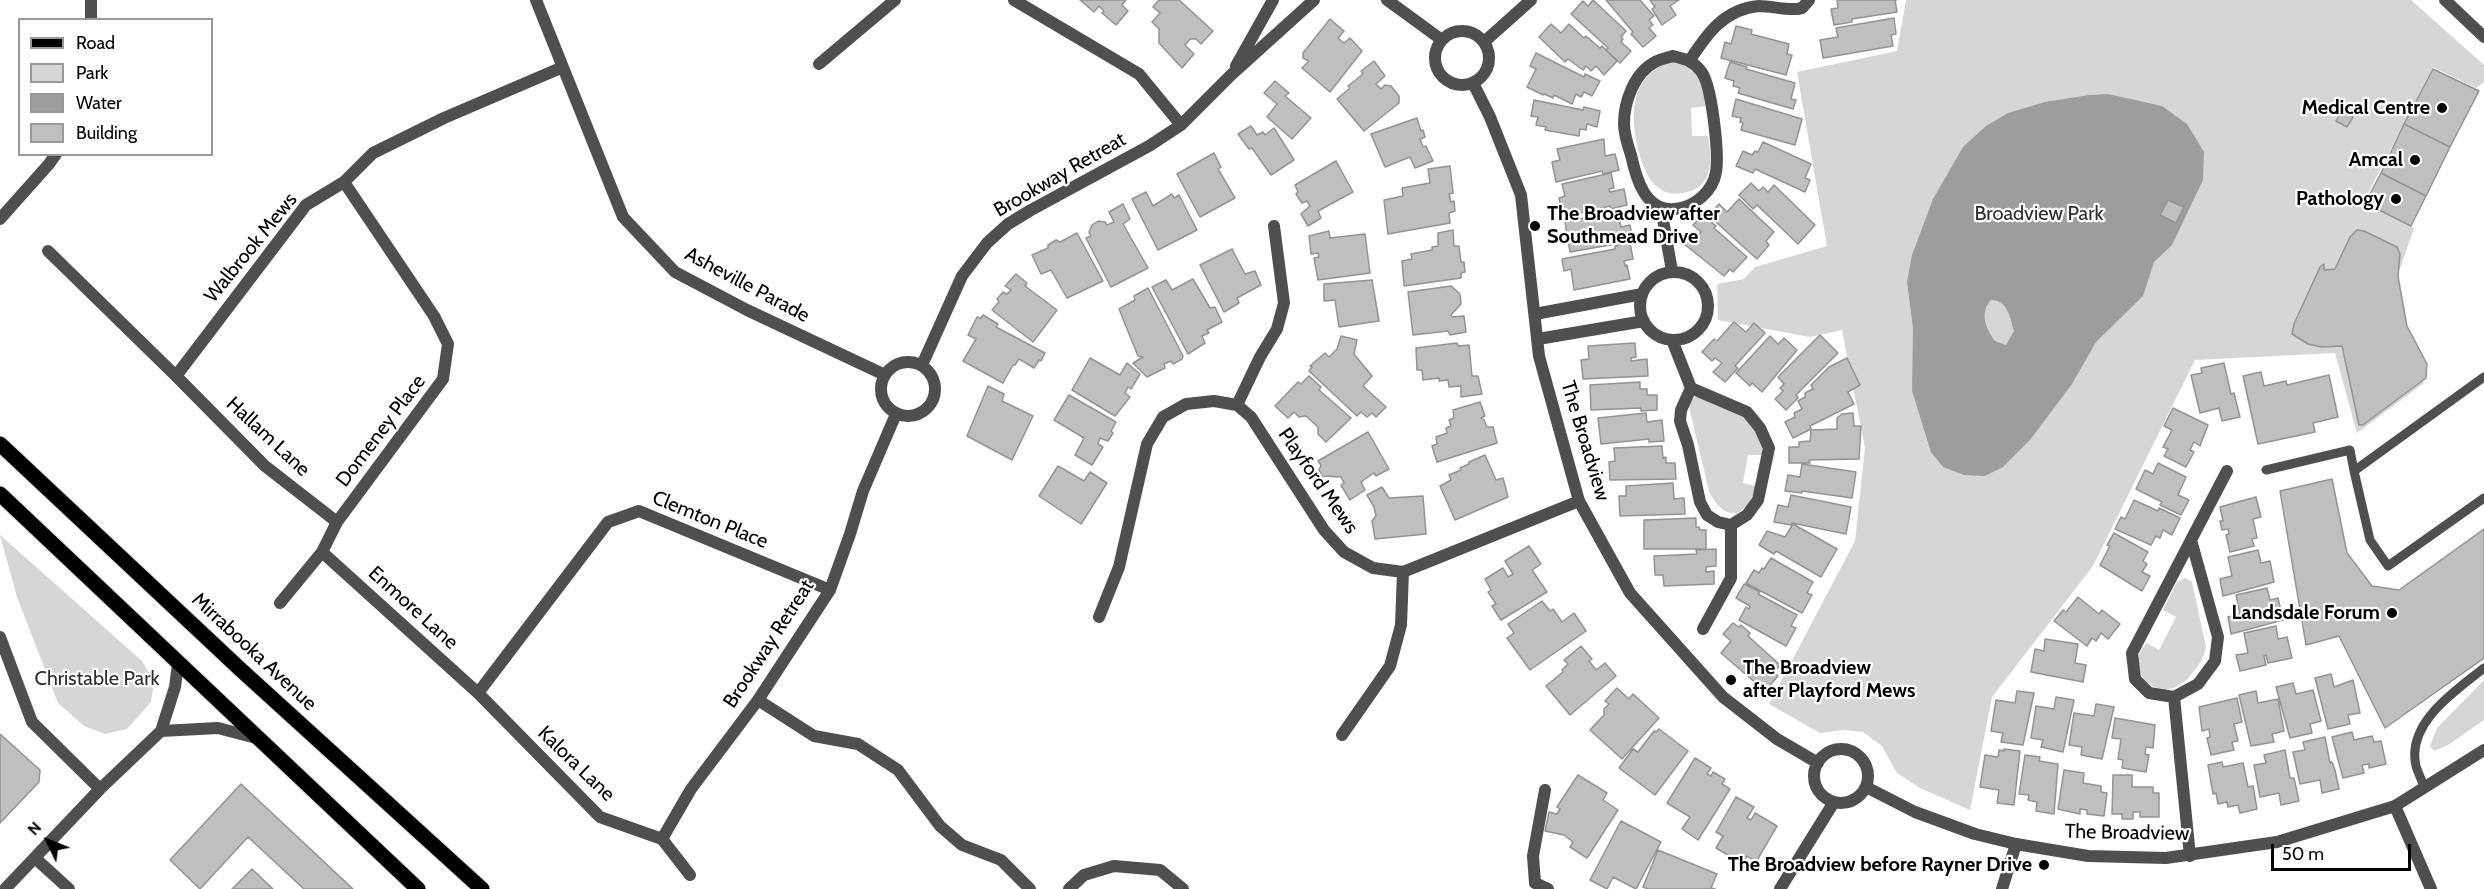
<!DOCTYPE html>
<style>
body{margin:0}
#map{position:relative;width:2484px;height:889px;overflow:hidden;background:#fff;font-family:Cabin,sans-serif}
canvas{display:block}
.legend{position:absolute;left:18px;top:18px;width:195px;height:138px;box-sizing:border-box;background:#fff;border:2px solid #999;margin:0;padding:8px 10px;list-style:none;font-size:18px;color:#000}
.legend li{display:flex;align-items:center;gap:12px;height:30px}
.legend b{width:30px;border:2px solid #999}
.north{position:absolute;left:18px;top:811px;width:60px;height:60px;-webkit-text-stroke:4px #fff;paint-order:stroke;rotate:313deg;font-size:16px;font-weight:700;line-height:24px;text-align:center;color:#000}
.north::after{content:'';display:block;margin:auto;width:21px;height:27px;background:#000;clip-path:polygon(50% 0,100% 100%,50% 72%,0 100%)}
.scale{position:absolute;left:2271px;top:844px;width:140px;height:27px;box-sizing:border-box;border:3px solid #000;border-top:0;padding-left:8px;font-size:18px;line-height:21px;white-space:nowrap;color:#000;-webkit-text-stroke:4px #fff;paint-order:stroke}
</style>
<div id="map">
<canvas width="2484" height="889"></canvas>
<ul class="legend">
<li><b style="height:8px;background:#000"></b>Road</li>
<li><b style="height:16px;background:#d6d6d6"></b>Park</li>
<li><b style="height:16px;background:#9d9d9d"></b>Water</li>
<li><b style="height:16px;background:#bfbfbf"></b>Building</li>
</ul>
<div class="north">N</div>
<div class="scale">50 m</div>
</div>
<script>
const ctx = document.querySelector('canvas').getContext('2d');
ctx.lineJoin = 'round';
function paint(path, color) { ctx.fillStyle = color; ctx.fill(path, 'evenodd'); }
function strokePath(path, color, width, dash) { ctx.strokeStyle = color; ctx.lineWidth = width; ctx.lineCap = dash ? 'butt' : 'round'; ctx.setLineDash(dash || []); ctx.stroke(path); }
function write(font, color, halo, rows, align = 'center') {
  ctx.font = font + ' Cabin,sans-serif'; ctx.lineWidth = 4.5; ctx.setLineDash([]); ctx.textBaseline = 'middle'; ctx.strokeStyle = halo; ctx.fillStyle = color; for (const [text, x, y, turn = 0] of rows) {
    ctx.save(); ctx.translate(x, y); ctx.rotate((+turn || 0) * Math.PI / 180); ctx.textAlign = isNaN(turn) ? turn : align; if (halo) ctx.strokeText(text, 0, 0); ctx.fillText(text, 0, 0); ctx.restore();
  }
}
paint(new Path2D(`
 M1906,0H2411L2484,65V82L2476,88L2433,67L2363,203L2414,228L2397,277L2406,354L2424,383L2357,433L2335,353L2195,360L2093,566L1992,697L1970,810L1920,788L1897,773L1882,746L1863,732L1844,730L1820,733L1769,704L1855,541L1865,448L1842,330L1810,337L1718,320L1717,284L1744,279L1755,267L1827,246L1797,72L1897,51Z
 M1671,61C1701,67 1702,79 1707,106L1691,108L1692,136H1708C1712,160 1714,189 1682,193C1674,194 1666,194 1660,189C1647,180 1642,164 1638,150C1630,112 1630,77 1671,61Z
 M1699,395C1726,407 1768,417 1762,455H1748L1743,483L1756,486L1750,503L1738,513C1723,515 1715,503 1709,491L1689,407L1691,400Z
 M0,535L142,661L154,682L151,702L127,729L105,734L84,726L58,703L17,597Z
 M2185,578L2192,582L2206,647C2204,658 2198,667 2190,676C2161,711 2119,668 2147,643L2159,650L2176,617L2163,610L2177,582Z
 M2484,680V720L2448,745L2434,751L2430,746L2437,728Z`), '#d6d6d6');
paint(new Path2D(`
 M2108,94L2162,106L2187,124L2204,152L2203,180L2172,245L2154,262L2143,296L2096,342L2072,384L2030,440L2003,467L1985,476L1964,475L1943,467L1931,452L1912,391L1913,328L1907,282L1912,255L1933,199L1963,147L1986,126L2008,113L2045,102L2089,95ZM1991,300C2008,300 2010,318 2014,331L2006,345L1995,341C1986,329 1979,313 1991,300Z`), '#9d9d9d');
const building = new Path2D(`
 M1080,0H1126L1122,5L1128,11L1116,25L1102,13L1104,11L1099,6L1094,12Z
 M1159,0H1179L1213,31L1201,44L1196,39H1190L1185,45L1194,54L1182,68L1159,43V29L1152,22L1160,13L1153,7Z
 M1593,0L1626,31L1621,37L1623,39L1621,42L1631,51L1620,63L1606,50L1608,48L1571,14L1583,1L1588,6Z
 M1606,0H1640L1654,16L1649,20L1653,25L1649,28L1656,36L1643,47L1631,34L1633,32Z
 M1650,0H1679L1670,6L1676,15L1662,25L1652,9L1655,7Z
 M1837,0H1897H1895L1897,12L1852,19V22L1834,25L1831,9L1838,8Z
 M1894,18L1896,34L1891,35L1893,46L1823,58L1820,40L1838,37L1836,28Z
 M1330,19L1344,31L1338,38L1344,43L1350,38L1362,51L1330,92L1302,68L1309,61L1303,58V53Z
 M1551,24L1561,33L1569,24L1584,38L1586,36L1600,48L1602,46L1617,61L1604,75L1596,66L1591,71L1586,66L1583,70L1568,59L1565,62L1539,37Z
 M1736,26L1752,30L1751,34L1789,44L1787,54L1792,55L1786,75L1721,58L1725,42L1731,44Z
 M1536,53L1584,77L1585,74L1600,81L1592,96L1584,92L1581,97L1576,94L1572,104L1554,95L1553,98L1544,94L1543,95L1527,87L1536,69L1530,66Z
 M1374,61L1385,76L1376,84L1381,89L1385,85L1391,86L1399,96V103L1364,131L1337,99L1350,88L1348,86L1363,74L1361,71Z
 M1730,62L1747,67L1746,69L1795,83L1791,99L1796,100L1793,109L1738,93L1740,88L1733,86L1734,81L1725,78Z
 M2433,69L2479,91L2450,147L2404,124Z
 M1275,81L1289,93L1285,96L1311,118L1292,139L1267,117L1277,104L1264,93Z
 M1736,99L1802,119L1795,145L1741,130L1743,123L1740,122L1741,118L1732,116Z
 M1534,100L1583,110L1584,107L1600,111L1597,127L1587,124L1586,130L1580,129L1579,136L1545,130L1546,127L1536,125L1538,117L1531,116Z
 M2342,110L2353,117L2347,127L2336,121Z
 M1417,118L1421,131L1423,130L1425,137L1420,139L1423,147L1426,146L1433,161L1415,168L1410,157L1385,167L1371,134Z
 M2404,124L2450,147L2426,196L2381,173Z
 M1251,126L1257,135L1263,132L1265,135L1274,128L1294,160L1271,175L1252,148L1249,149L1238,134Z
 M1604,139L1605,156L1615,154L1619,170L1603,174L1602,171L1556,182L1552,162L1560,160L1557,149Z
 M1763,142L1811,164L1805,178L1810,180L1805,192L1755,169L1753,173L1736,166L1743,151L1752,155L1755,151L1758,152Z
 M1214,153L1221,167L1218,169L1235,198L1200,217L1177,174Z
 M1336,161L1353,192L1318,211L1321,218L1308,226L1301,214L1310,206L1307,201L1302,203L1296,194L1298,192L1295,185Z
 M1450,166L1453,193L1449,194L1451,202L1454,201L1455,211L1449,213L1450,223L1388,234L1384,200L1403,196L1402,188L1430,183L1428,169Z
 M1611,173L1614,188L1609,189L1610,192L1624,189L1627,205L1611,209L1610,206L1563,217L1559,198L1565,196L1562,184Z
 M2381,173L2426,196L2411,226L2365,203Z
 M1751,183L1759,191L1763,187L1768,192L1774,185L1815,225L1798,244L1757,205L1753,209L1739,195Z
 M1146,192L1153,206L1172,194L1174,198L1179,195L1197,230L1158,250L1132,199Z
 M1739,199L1774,232L1766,241L1769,245L1757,259L1708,215L1719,204L1727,212Z
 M2168,200L2184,207L2176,223L2160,215Z
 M1123,204L1130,219L1123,224L1148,268L1111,287L1086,238L1091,236L1089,232L1092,225L1098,221L1105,222L1107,225L1114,222L1109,212Z
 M1618,211L1621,227L1630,225L1633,241L1570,252L1565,222Z
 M1703,215L1716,226L1714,228L1747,257L1733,272L1730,269L1724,276L1684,244L1692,235L1696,238L1701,232L1693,225Z
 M1453,230L1454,246H1459L1461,262H1464L1465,272L1461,273V278L1404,286L1402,261L1412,259L1411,254L1432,250V247L1438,246V233Z
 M2357,230L2364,231L2397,247L2400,254L2398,276L2402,299L2407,326L2427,364L2426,378L2363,425H2359L2342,346L2321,347L2308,344L2292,334L2294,324L2320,267L2324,264V270L2335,269L2350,237Z
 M1329,231L1330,238L1365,234L1370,273L1318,280L1314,258L1319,257L1318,253L1311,254L1309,236Z
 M1077,233L1103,281L1067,298L1051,270L1041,274L1032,255L1048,248V245L1056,240L1060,242Z
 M1630,243L1633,259L1624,261L1625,266L1627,265L1630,279L1574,290L1571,269L1564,271L1562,259L1615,249V246Z
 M1232,249L1245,274L1255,271L1261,285L1237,298L1239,303L1224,312L1200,265Z
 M1016,274L1027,283L1025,286L1057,310L1033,342L992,310L999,302L997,299L1003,292L1007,294L1011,290L1005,286Z
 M1193,279L1210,308L1215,307L1222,322L1207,330L1209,333L1202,336L1205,343L1188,354L1152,287L1166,280L1172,290Z
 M1372,280L1379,321L1339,327L1335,300L1324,301V284Z
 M1451,286L1460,294L1461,304L1451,315L1452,317L1464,316L1466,332L1450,335L1448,331L1413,335L1408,292Z
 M1148,288L1183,356L1182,359L1173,364L1171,361L1164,364L1165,368L1147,377L1133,363L1143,357L1138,356L1119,309L1135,300L1134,296Z
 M983,315L998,324L996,327L1045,353L1041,361L1039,360L1034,368L1019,359L1015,365H1013L1003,383L963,361L976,339L968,335L977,317L981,318Z
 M1734,322L1746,332L1754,323L1765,333L1735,366L1738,368L1725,382L1713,372L1722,363L1715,358L1712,361L1702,352L1714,339L1717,341Z
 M1820,335L1838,353L1796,395L1798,398L1786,410L1775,399L1783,391L1780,388L1784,384L1778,377Z
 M1341,336L1357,340L1354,354L1372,376L1363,386L1386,407L1376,417L1372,413L1367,417L1361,412L1357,416L1309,371L1312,367L1310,366L1325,353L1329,357L1337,349Z
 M1770,336L1778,344L1784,338L1797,350L1762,392L1752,383L1750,386L1736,373Z
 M1457,343L1458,346L1469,345L1472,376H1478L1482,394L1461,397V386L1449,387L1448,380L1439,381V378L1423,380L1422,370H1417L1416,348Z
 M1635,343L1636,357L1631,358V361L1647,359L1648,376L1583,379L1581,360L1589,359L1588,346Z
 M1090,358L1120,375L1127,363L1140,374L1131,389L1128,387L1125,393L1130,397L1115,416L1072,390Z
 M1847,358L1860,385L1848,392L1854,404L1810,426L1811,429L1793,438L1785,422L1795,417L1794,413L1802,409L1798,401L1805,397V393L1813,389L1811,385L1829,367Z
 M2224,363L2231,394L2234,393L2240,417L2222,421L2219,408L2200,413L2191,375L2202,373L2201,368Z
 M2261,372L2264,386L2286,381L2287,385L2329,375L2338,417L2313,423L2315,432L2258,444L2243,376Z
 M1309,376L1321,387L1319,390L1351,418L1326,442L1318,434V427L1306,416L1299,417L1294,412L1288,418L1275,406L1298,382L1301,384Z
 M1640,382V389H1647V395H1657V410L1641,411V408L1591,410L1590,385Z
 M988,386L1004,394L1002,401L1033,416L1012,460L967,436Z
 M1069,395L1116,422L1111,431L1113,433L1108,441L1100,438L1098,444L1103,447L1092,465L1075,455L1084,438L1054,420Z
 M1480,402L1485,416L1481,418L1484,420L1487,427H1493L1497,443L1437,462L1432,446L1437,444L1436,437L1447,433L1446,428L1451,426L1449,420L1454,418L1453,410Z
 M2173,408L2208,425L2200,446L2194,442L2190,450L2194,452L2186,467L2164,456L2168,449L2163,447L2172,430L2164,426Z
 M1646,413L1647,422L1662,420L1664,441L1649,442V439L1601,444L1598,418Z
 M1853,413L1854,426H1861L1859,459L1809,460L1810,463H1789V447H1799V442L1810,441L1811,430L1837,429V418L1842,414Z
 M1368,432L1389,469L1376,476L1374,473L1361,482L1365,490L1350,500L1341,485L1344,483L1341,477L1322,476L1319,470L1321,465L1318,461Z
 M1662,446L1663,458L1666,457V463H1675L1676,479L1610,480L1609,462L1615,461L1614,448Z
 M1485,455L1496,480L1503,478L1508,497L1455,520L1440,486L1451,480L1449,475L1461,470L1460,468L1469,464V462Z
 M2158,463L2186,477L2178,495L2189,500L2181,515L2160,505L2162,502L2136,489L2145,470L2153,474Z
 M1802,464L1856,472L1852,498L1802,491V493L1785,491L1788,475L1800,477Z
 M1058,466L1084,481L1090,472L1107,483L1081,524L1039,496Z
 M2332,479L2347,553L2372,586L2399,590L2484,529V658L2385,728L2339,636L2306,645L2280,491Z
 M1673,483L1674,499L1684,498L1685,514L1620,516L1619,496H1626V486Z
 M1382,487L1389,498L1423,496L1426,534L1375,539L1372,521L1376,516L1374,507L1367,495Z
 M1791,495L1851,507L1846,534L1792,523L1791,525L1774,522L1778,505L1788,507Z
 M2256,497L2261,517L2253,519L2257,538L2252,539L2254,546L2230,552L2226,535L2229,534L2228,529L2222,530L2220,521H2223L2220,507Z
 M2134,500L2158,511L2159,508L2180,518L2172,535L2163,530L2160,538L2156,536L2151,545L2115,529L2121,517L2125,519Z
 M1696,518V527H1699L1700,530H1706V549H1644V520Z
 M1793,524L1837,549L1821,577L1776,551L1774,554L1759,545L1767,531L1785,537Z
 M2114,533L2148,552L2143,561L2147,564L2142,572L2150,576L2142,591L2100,565L2110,546L2107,545Z
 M1529,546L1541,564L1532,570L1547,592L1501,620L1492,606L1496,604L1488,592L1491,590L1485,579L1503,568L1508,577L1513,574L1505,561Z
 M1716,549V566L1706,567V572L1714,571V584L1664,586L1663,575H1655L1654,556L1697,554L1696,550Z
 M2258,550L2261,563L2270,561L2274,582L2223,596L2220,579L2232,576L2228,557Z
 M1771,558L1813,582L1807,593L1812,595L1802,613L1746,583L1754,570L1759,573L1762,568L1764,569Z
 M1744,584L1760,592L1758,594L1797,615L1791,626L1796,628L1786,646L1739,620L1746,607L1749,609L1750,606L1736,598Z
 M2267,588L2270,600L2278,598L2283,620L2231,634L2228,617L2240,614L2236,595Z
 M2078,597L2099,614L2102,610L2120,624L2108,639L2101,633L2096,641L2092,638L2087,646L2054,621L2063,610L2066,612Z
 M1542,601L1550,611L1553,609L1562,622L1574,613L1586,631L1530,670L1507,638L1514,633L1508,624Z
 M1733,623L1739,627L1741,625L1750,633L1748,636L1780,665L1774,672L1778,676L1765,691L1721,653L1731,641L1723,634Z
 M2276,626L2278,639L2287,637L2292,658L2268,663L2266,655L2264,656L2266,665L2240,671L2236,655L2248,653L2244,633Z
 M2045,639L2078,644L2075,663L2086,665L2083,682L2031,672L2035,649L2044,651Z
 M1581,646L1592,659L1589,661L1596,670L1605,663L1616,676L1570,715L1546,686L1563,672L1562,670L1568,664L1564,660Z
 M2331,674L2334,687L2353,680L2360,713L2348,715L2350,724L2328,729L2315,678Z
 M2293,683L2296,694L2313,690L2321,721L2310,724L2312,733L2290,738L2276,687Z
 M1617,688L1629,699L1633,694L1659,718L1622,759L1590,730L1604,715V709L1609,704L1605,701Z
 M2017,691L2034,693L2023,745L2001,742L2003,733L1991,731L1996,700L2015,703Z
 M2256,691L2258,703L2278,699L2284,731L2272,734L2274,742L2251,746L2239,695Z
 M2056,697L2074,700L2063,752L2041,747L2043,740L2031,738L2036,706L2054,709Z
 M2237,698L2242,722L2234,724L2238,741L2232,742L2234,750L2211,755L2207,738L2210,737L2209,729L2202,731L2199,707Z
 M2096,704L2114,707L2102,759L2081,755L2082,747L2069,745L2074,713L2094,716Z
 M2115,718L2155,725L2153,748L2146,747L2145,754L2149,755L2146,772L2122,768L2123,760L2118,759L2121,739L2112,738Z
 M1659,729L1688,751L1655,795L1619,768L1633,749L1638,752L1654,731L1656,732Z
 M2352,732L2354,740L2372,736L2374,742L2381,741L2386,764L2369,768V764L2362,765L2364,773L2343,778L2332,737Z
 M0,734L40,770L39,782L0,823Z
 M2325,737L2330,763L2332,762L2335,770L2339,789L2322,793L2320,780L2300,784L2293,752L2305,750L2303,742Z
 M2004,749L2020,751L2014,805L1997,803L1999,790L1980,787L1985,755L1998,757L1999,750L2004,751Z
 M2285,750L2290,778H2294L2299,801L2281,805L2279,793L2260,797L2254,765L2266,763L2264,755Z
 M2025,755L2040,757L2039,761L2058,764L2054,814L2036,811L2037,802L2028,800L2029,795L2019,794Z
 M1695,758L1711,768L1707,774L1711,776L1713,772L1725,779L1722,784L1730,789L1698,840L1682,829L1690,817L1667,803Z
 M2222,762L2223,767L2243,763L2248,787L2253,786L2257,809L2240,813L2238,805L2228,807L2227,802L2218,804L2216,793L2213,794L2208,765Z
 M2064,770L2084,773L2083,783L2101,786V792L2107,793L2104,816L2087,814V810L2080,809V814L2058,809Z
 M1578,775L1607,793L1603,800L1618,810L1587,858L1570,847L1573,842L1564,835L1545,831L1549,812L1557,814L1560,809L1557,807Z
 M2113,775H2132V787H2153V793H2159V817H2140V812H2133V819H2122V814H2112Z
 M241,784L353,889H304L248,837L200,889L170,860Z
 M1736,797L1754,807L1747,818L1751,820L1755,813L1777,826L1756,862L1747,856L1743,864L1716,848L1723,836L1716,832Z
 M1621,821L1661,842L1636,889L1613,877L1607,889L1590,880Z
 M1658,850L1717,874L1711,888L1715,889H1648L1643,887Z
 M252,869L273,889H232Z`);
paint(building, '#bfbfbf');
strokePath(building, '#939393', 1.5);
const primary = new Path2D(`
 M0,444L240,669L482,889
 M0,494L418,889`);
strokePath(primary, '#dbdbdb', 17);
strokePath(new Path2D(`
 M2484,377L2354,471L2370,540L2388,566L2484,498
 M2266,470L2350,450L2354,471
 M2425,788C2422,781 2418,773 2416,766C2406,723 2455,691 2484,668`), '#4f4f4f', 9);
strokePath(new Path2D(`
 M536,0L623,217L675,272L747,310L885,375
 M1014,0L1139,74L1181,125
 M1673,56C1684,59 1692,60 1700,70C1712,82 1719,154 1716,172C1713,191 1695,207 1675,209C1645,212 1636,178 1631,155C1628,146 1624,134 1624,124C1624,102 1634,73 1655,62C1660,59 1667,58 1673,56Z
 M1690,60C1707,34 1724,9 1759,6C1772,6 1784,10 1797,9L1802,8L1809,0
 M819,64L895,0
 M1236,66L1273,0
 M1661,208L1672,271
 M48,251L176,376L306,205L344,182L373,153L444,118L563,67
 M1640 306a34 34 0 1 1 68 0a34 34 0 1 1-68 0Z
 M1535,314L1642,294
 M1538,339L1644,321
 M1672,340L1691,388L1747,412L1760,428L1769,448L1758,500L1747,515L1731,525L1718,522L1707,515L1700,502L1688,445L1680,421L1681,410L1691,388
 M881 389a27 27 0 1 1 54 0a27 27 0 1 1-54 0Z
 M922,365L962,276L987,243L1008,224L1031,210L1149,146L1181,125L1231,75L1314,0
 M176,376L265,466L337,522
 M1237,405L1260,357L1277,329L1284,303L1274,226
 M2191,540L2218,637L2215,661L2198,684L2174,697L2149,693L2135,679L2132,653L2191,540L2227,471
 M322,552L478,693L600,817L662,839
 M280,603L322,552L337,522L443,379L448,344L434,316L344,182
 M1099,617L1119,567L1147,444L1163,417L1186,404L1214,401L1237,405L1251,417L1324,530L1344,552L1373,568L1403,572L1579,501
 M1703,629L1731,578V525
 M0,637L32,722L100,789
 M478,693L608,522L639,511L830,590
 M2174,697L2190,856
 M758,700L814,736L858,744L898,770L940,826L962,845L1001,860L1030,889
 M161,731L218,728L256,738
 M1342,735L1390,666L1401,625L1403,572
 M1545,790L1533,856L1535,883L1548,889
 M2395,806L2431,889
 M35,858L69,889
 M690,875L662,839L691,789L758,700L830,590L850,534L863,491L896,414
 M5,889L100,789L161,731L175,687L178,664
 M1069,889L1084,875L1114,866L1160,870L1183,889
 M2002,889L2016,844`), '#4f4f4f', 12);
strokePath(new Path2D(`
 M91,0V20
 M1387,0L1442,40
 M2445,0L2484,37
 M1435 58a27 27 0 1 1 54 0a27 27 0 1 1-54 0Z
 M1484,42L1531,0
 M1473,83L1490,117L1521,195L1539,356L1579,501L1630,593L1723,697L1777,739L1818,763
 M0,219L49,164L56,154
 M1814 776a27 27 0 1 1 54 0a27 27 0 1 1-54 0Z
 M1866,787L1915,812L1975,834L2016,844L2088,856L2166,858L2277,842L2395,806L2484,750
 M1780,889L1834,802`), '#4f4f4f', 12);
strokePath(primary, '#000', 15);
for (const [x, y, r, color] of [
 [2442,108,6,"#000"],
 [2415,160,6,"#000"],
 [2396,199,6,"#000"],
 [1535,226,6,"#000"],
 [2392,613,6,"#000"],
 [1731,680,6,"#000"],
 [2044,865,6,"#000"]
]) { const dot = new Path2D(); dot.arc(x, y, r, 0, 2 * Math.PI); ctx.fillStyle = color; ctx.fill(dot); strokePath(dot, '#fff', 2); }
write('bold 20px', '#000', '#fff', [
 ["Medical Centre",2430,108],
 ["Amcal",2403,160],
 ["Pathology",2384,199],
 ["The Broadview after",1547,214,"left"],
 ["Southmead Drive",1547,237,"left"],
 ["Landsdale Forum",2380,613],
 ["The Broadview",1743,668,"left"],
 ["after Playford Mews",1743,691,"left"],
 ["The Broadview before Rayner Drive",2032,865]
], 'right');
write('20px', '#000', '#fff', [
 ["Brookway Retreat",1060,175,-30],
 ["Walbrook Mews",251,248,-51],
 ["Asheville Parade",747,285,28],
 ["Domeney Place",381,431,-53],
 ["Hallam Lane",268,437,43],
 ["The Broadview",1585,441,73],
 ["Playford Mews",1318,481,55],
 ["Clemton Place",710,520,22],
 ["Enmore Lane",413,608,42],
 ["Brookway Retreat",769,644,-57],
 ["Mirrabooka Avenue",254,652,43],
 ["Kalora Lane",576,764,44],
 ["The Broadview",2127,833,1]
]);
write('20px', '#2d2d2d', '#fff', [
 ["Broadview Park",2039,214],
 ["Christable Park",97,679]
]);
</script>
